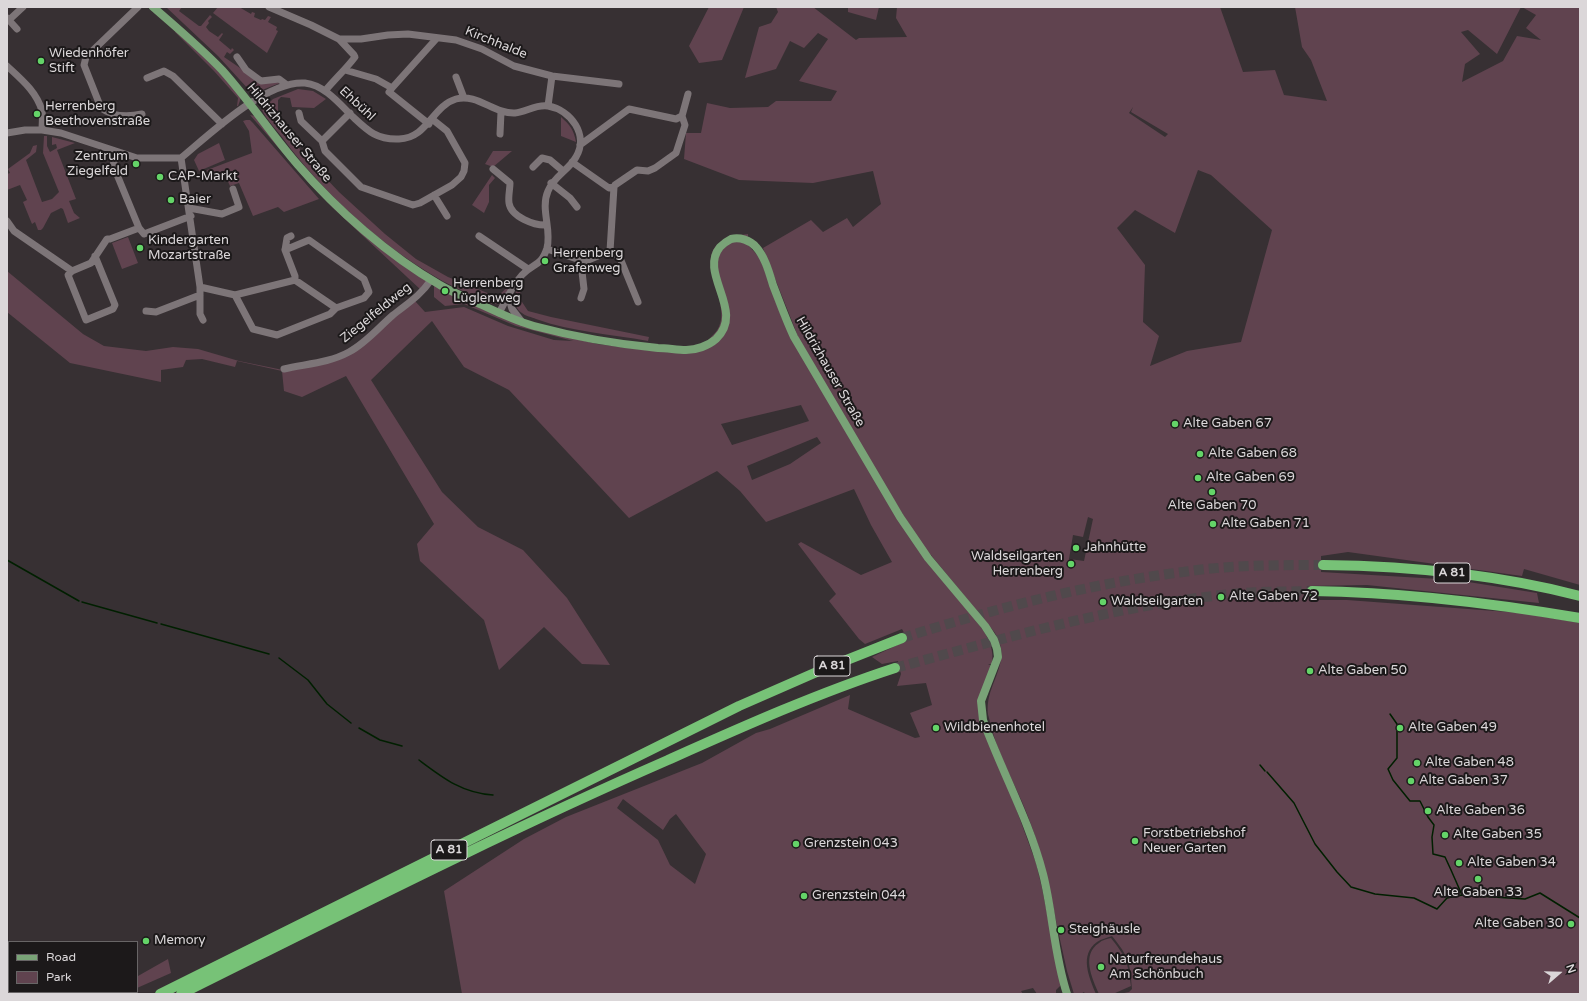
<!DOCTYPE html>
<meta charset="utf-8">
<style>
body{margin:0}
#map{position:relative;width:1587px;height:1001px;overflow:hidden;background:#373033;font-family:"Varela Round",sans-serif}
canvas{display:block}
.frame{position:absolute;inset:0;border:8px solid #dbd7d9;pointer-events:none}
.legend{position:absolute;left:8px;top:941px;width:130px;height:52px;box-sizing:border-box;background:#1c191a;border:1px solid #686566;margin:0;padding:5px 7px;list-style:none;font-size:12px;color:#dbd7d9}
.legend li{display:flex;align-items:center;gap:8px;height:20px}
.legend b{width:20px;border:1px solid #686566}
.north{position:absolute;left:1539px;top:953px;width:40px;height:40px;-webkit-text-stroke:3px #1c191a;paint-order:stroke;rotate:70deg;font-size:11px;font-weight:700;line-height:16px;text-align:center;color:#dbd7d9}
.north::after{content:'';display:block;margin:auto;width:14px;height:18px;background:#dbd7d9;clip-path:polygon(50% 0,100% 100%,50% 72%,0 100%)}
</style>
<div id="map">
<canvas width="1587" height="1001"></canvas>
<div class="frame"></div>
<ul class="legend">
<li><b style="height:5px;background:#79a377"></b>Road</li>
<li><b style="height:11px;background:#60434f"></b>Park</li>
</ul>
<div class="north">N</div>
</div>
<script>
const ctx = document.querySelector('canvas').getContext('2d');
ctx.lineJoin = 'round';
function paint(path, color) { ctx.fillStyle = color; ctx.fill(path, 'evenodd'); }
function strokePath(path, color, width, dash) { ctx.strokeStyle = color; ctx.lineWidth = width; ctx.lineCap = dash ? 'butt' : 'round'; ctx.setLineDash(dash || []); ctx.stroke(path); }
function write(font, color, halo, rows, align = 'center') {
  ctx.font = font + ' "Varela Round",sans-serif'; ctx.lineWidth = 4; ctx.setLineDash([]); ctx.textBaseline = 'middle'; ctx.strokeStyle = halo; ctx.fillStyle = color; for (const [text, x, y, turn = 0] of rows) {
    ctx.save(); ctx.translate(x, y); ctx.rotate((+turn || 0) * Math.PI / 180); ctx.textAlign = isNaN(turn) ? turn : align; if (halo) ctx.strokeText(text, 0, 0); ctx.fillText(text, 0, 0); ctx.restore();
  }
}
paint(new Path2D(`
 M166,7H182L179,11L199,26H201L210,15L212,17L208,21L209,23L206,27L209,31L218,37L222,33L223,34L219,40L231,50L232,48L234,50L230,54L227,52L224,57L249,74L280,83L257,92L250,91L218,56Z
 M218,7H239L251,14L252,12L255,13L254,17L261,20L262,19L265,20L268,16L271,17L268,22L277,27L276,30L278,31L267,53L213,13Z
 M709,7H744L722,60L699,63L689,46Z
 M776,7H813L856,40L859,38L907,37L896,18L897,7H1220L1243,72L1275,70L1284,95L1327,101L1311,60L1302,47L1295,7H1521L1497,54L1468,30L1461,32L1480,54L1465,64L1462,82L1503,61L1517,36L1541,40L1526,28L1536,15L1522,7H1580V585L1524,569L1522,576L1348,552L1321,556V572L1456,580L1537,593L1539,603L1367,585L1307,586L1310,600H1347L1522,613L1580,623V994H1119L1129,992L1132,989C1130,962 1129,957 1112,936C1107,938 1101,939 1097,942C1079,955 1089,977 1096,994H1085L1084,992L1081,994H1074L1067,971L1059,935L1065,933L1064,925L1057,926C1050,888 1042,851 1027,814C1015,783 996,752 989,718C981,685 1018,662 992,629L921,543L882,481L799,339L763,248L811,220L823,232L847,218L853,227L881,204L873,171L813,183L739,180L684,159L686,133H701L707,103L730,108L768,107L776,101H831L837,91L799,81L828,39L818,33L804,48L790,41L776,69L745,78L759,27L771,23L778,12ZM1133,107L1131,112L1168,134L1164,138L1165,137L1129,113ZM1198,170L1211,175L1272,230L1241,342L1187,351L1150,366L1159,336L1143,322L1145,265L1117,228L1135,210L1175,233ZM1088,517L1093,519L1084,561L1069,559L1073,535L1083,537Z
 M848,7H879L876,20L848,12Z
 M175,31C199,52 222,72 241,98L238,106H237L238,98L214,71L175,32Z
 M298,89L313,91L326,99L314,108L292,107L290,98L281,97L278,100V111L281,124L294,139L302,153L339,192L385,234L416,259L448,277L495,296C503,294 505,287 512,285L501,304C491,306 479,299 469,294C399,263 327,199 282,137C275,128 267,120 262,110L273,99Z
 M250,115L255,116L305,176L425,279L427,282L421,290L333,208L308,182Z
 M561,117C570,125 574,130 576,142L561,136Z
 M246,120H250L253,123L319,199L284,212L278,207L253,216L239,183L230,186L224,173L210,178L207,170L252,153L249,131L243,121Z
 M44,136H47V146L50,152L57,148L56,144L52,145V137L75,143L57,150L76,199L69,201L74,213L80,218L68,223L63,209L61,208L51,213L43,228L41,230H38L35,222L32,224L23,202L27,200L20,185L7,190V174L10,173L8,169L30,153L33,146L37,145L36,152L26,160L42,202L52,199L59,192L43,153Z
 M219,143L225,160L199,171L194,160L198,154Z
 M493,151H512L493,167L485,164Z
 M492,175L495,178L489,185V202L484,213L472,205Z
 M748,234V245L760,258L782,318L899,521L983,630C990,641 994,651 992,664H988L992,666L978,705L1036,863L1042,888L1061,985L1056,990V994H1037L1033,988L1021,991L1023,994H462L444,891L524,839L566,817L702,763L756,733L770,729L850,695L848,709L915,738L920,737L910,713L932,705L926,683L897,686L901,674L898,661L882,664L872,657L908,640L902,629L865,644L859,639L829,601L836,594L798,544L801,542L861,575L892,562L871,525L854,489L766,522L740,491L717,471L629,518L509,390L464,367L432,321L371,380L442,492L478,527L523,550L567,598L610,665L582,664L544,627L499,670L484,620L420,561L417,544L434,524L346,376L302,397L284,391L282,371L237,361L235,367L202,359L186,360L183,367L161,370V382L70,363L7,312V271L83,334L104,346L146,351L173,347L198,349L239,361L283,370L350,353L415,301L425,312L464,307L508,326L554,340L573,341L516,326L464,304L445,306L434,297V285L527,327L597,344L653,351V345C666,345 692,348 702,344C706,343 709,339 712,336C747,307 668,242 748,234ZM801,405L809,421L732,445L721,424ZM817,437L821,443L790,464L752,480L747,466ZM623,799L663,830L670,819L676,814L706,854L695,884L670,865L658,840L617,808Z
 M128,237L138,263L122,269L112,243Z
 M519,285L522,302L528,311L551,317L649,337L648,341C611,334 572,332 536,319C532,317 525,316 522,313C512,306 514,294 519,285Z
 M1111,938C1126,957 1128,962 1131,986L1113,994H1099C1092,978 1081,955 1099,943C1102,940 1107,939 1111,938Z
 M168,959L171,973L137,988L138,976Z`), '#60434f');
strokePath(new Path2D(`
 M7,560L79,601
 M82,602L157,623
 M161,624L269,654
 M279,658L308,680L327,704L351,723
 M1390,714L1397,724V758L1388,769L1393,780L1410,801H1420L1428,817L1434,825L1432,837L1433,854L1445,857L1451,870L1462,895
 M359,728L380,740L402,746
 M419,760C443,778 462,793 493,795
 M1260,765L1265,771
 M1267,772L1294,803L1315,844L1337,872L1351,887L1375,894L1414,898L1437,909L1447,898L1462,895L1525,899L1540,893L1580,918`), '#001f00', 1.5);
strokePath(new Path2D(`
 M902,638C994,609 1087,584 1183,572C1229,565 1276,565 1323,565
 M895,668C1002,639 1110,607 1222,595C1252,591 1282,592 1312,591`), '#50494c', 10, [10, 5]);
strokePath(new Path2D(`
 M138,7L86,57L84,65L101,108C113,117 128,117 142,114
 M269,7L311,25L339,39L354,55L355,57C346,69 335,79 325,91
 M7,18L17,29
 M9,20L23,7
 M339,39H361L388,35L408,34L456,40L482,49L514,66L552,76L619,84
 M237,57L246,70L261,81L279,79L287,85
 M7,66C21,79 37,92 42,111C43,117 42,124 42,130
 M345,70L376,79L392,88L437,38
 M456,77L464,98
 M147,78L164,71L173,76L222,124
 M392,88L389,92L429,124
 M548,106L552,76
 M299,113L301,121L322,141
 M350,113L322,141L325,151L361,187L413,205L420,203L452,185L461,177L464,171L465,163L447,131L432,119
 M7,133L25,130H42L61,133L137,158H181C209,135 266,80 305,83C324,85 339,103 352,116C367,130 376,140 399,139C428,138 432,106 456,99C477,93 494,114 515,113C526,112 536,104 548,106C571,110 589,135 576,157C569,170 553,177 548,191C540,209 552,229 547,248C541,267 533,263 522,275C512,286 506,300 499,313
 M500,134L501,112
 M580,145L629,109L676,119L682,116L688,94
 M181,158L200,287V314L203,320
 M533,167L542,158L550,160L563,171
 M493,169L510,183C510,189 508,197 509,203C511,217 535,226 547,225
 M551,183L570,198L577,207
 M614,187L615,185L637,170L648,171L655,168L676,153L685,125L682,116
 M434,195L447,216
 M189,208L222,214L239,207L233,189
 M7,221L14,231L72,271L91,263L107,239H110L139,228L113,165L117,152
 M139,228L144,234L191,216
 M291,236L287,238L285,250L295,276V280
 M479,236L528,269
 M547,249L577,259L581,263L610,251L614,187L609,188L572,162
 M610,251L620,258L638,302
 M581,263L584,289L581,298
 M72,271L68,275L86,320L113,309L115,305L95,256
 M200,287L235,295L295,280L336,308L364,298L369,292L364,279L309,240L285,250
 M235,295L253,329L277,335L330,314L336,308
 M508,295L512,309L522,322
 M146,311L156,312L200,295
 M284,369C305,364 329,363 349,352C366,343 379,327 393,315C408,303 420,296 431,280`), '#7d7578', 7);
strokePath(new Path2D(`
 M153,7C176,27 201,48 222,70C249,100 271,134 298,165C336,209 389,256 440,285C453,293 468,298 482,305C499,313 516,321 534,326C575,337 616,344 658,348C667,348 677,350 686,350C696,350 708,346 716,339C746,311 698,274 720,247C723,244 727,241 731,239C740,237 750,240 756,247C765,257 769,272 773,285C780,303 786,320 794,337L900,517L928,558L985,626L994,640L997,649L998,657L981,701L983,720C1002,772 1029,820 1043,874C1053,913 1054,955 1067,994`), '#79a377', 8);
strokePath(new Path2D(`
 M1323,565C1409,566 1496,574 1580,596
 M1312,591C1403,592 1491,603 1580,618
 M160,994L739,706L819,671L902,638
 M181,994C342,914 503,832 668,760C742,727 818,693 895,668`), '#77c277', 10);
for (const [x, y, r, color] of [
 [41,61,4,"#64d468"],
 [37,114,4,"#64d468"],
 [136,164,4,"#64d468"],
 [160,177,4,"#64d468"],
 [171,200,4,"#64d468"],
 [140,248,4,"#64d468"],
 [545,261,4,"#64d468"],
 [445,291,4,"#64d468"],
 [1175,424,4,"#64d468"],
 [1200,454,4,"#64d468"],
 [1198,478,4,"#64d468"],
 [1212,492,4,"#64d468"],
 [1213,524,4,"#64d468"],
 [1076,548,4,"#64d468"],
 [1071,564,4,"#64d468"],
 [1221,597,4,"#64d468"],
 [1103,602,4,"#64d468"],
 [1310,671,4,"#64d468"],
 [936,728,4,"#64d468"],
 [1400,728,4,"#64d468"],
 [1417,763,4,"#64d468"],
 [1411,781,4,"#64d468"],
 [1428,811,4,"#64d468"],
 [1445,835,4,"#64d468"],
 [1135,841,4,"#64d468"],
 [796,844,4,"#64d468"],
 [1459,863,4,"#64d468"],
 [1478,879,4,"#64d468"],
 [804,896,4,"#64d468"],
 [1571,924,4,"#64d468"],
 [1061,930,4,"#64d468"],
 [146,941,4,"#64d468"],
 [1101,967,4,"#64d468"]
]) { const dot = new Path2D(); dot.arc(x, y, r, 0, 2 * Math.PI); ctx.fillStyle = color; ctx.fill(dot); strokePath(dot, '#1c191a', 1.5); }
for (const [x, y, w] of [
 [1452,573,36],
 [832,666,36],
 [449,850,36]
]) { const box = new Path2D(); box.roundRect(x - w / 2, y - 10, w, 20, 3); ctx.fillStyle = '#1c191a'; ctx.fill(box); strokePath(box, '#dbd7d9', 1); }
write('bold 12px', '#dbd7d9', null, [
 ["A 81",1452,573],
 ["A 81",832,666],
 ["A 81",449,850]
]);
write('13px', '#dbd7d9', '#1c191a', [
 ["Kirchhalde",496,43,22],
 ["Ehbühl",357,104,43],
 ["Hildrizhauser Straße",289,133,50],
 ["Ziegelfeldweg",376,313,-39],
 ["Hildrizhauser Straße",830,372,60]
]);
write('13px', '#dbd7d9', '#1c191a', [
 ["Wiedenhöfer",49,54],
 ["Stift",49,69],
 ["Herrenberg",45,107],
 ["Beethovenstraße",45,122],
 ["Zentrum",128,157,"right"],
 ["Ziegelfeld",128,172,"right"],
 ["CAP-Markt",168,177],
 ["Baier",179,200],
 ["Kindergarten",148,241],
 ["Mozartstraße",148,256],
 ["Herrenberg",553,254],
 ["Grafenweg",553,269],
 ["Herrenberg",453,284],
 ["Lüglenweg",453,299],
 ["Alte Gaben 67",1183,424],
 ["Alte Gaben 68",1208,454],
 ["Alte Gaben 69",1206,478],
 ["Alte Gaben 70",1212,506,"center"],
 ["Alte Gaben 71",1221,524],
 ["Jahnhütte",1084,548],
 ["Waldseilgarten",1063,557,"right"],
 ["Herrenberg",1063,572,"right"],
 ["Alte Gaben 72",1229,597],
 ["Waldseilgarten",1111,602],
 ["Alte Gaben 50",1318,671],
 ["Wildbienenhotel",944,728],
 ["Alte Gaben 49",1408,728],
 ["Alte Gaben 48",1425,763],
 ["Alte Gaben 37",1419,781],
 ["Alte Gaben 36",1436,811],
 ["Forstbetriebshof",1143,834],
 ["Neuer Garten",1143,849],
 ["Alte Gaben 35",1453,835],
 ["Grenzstein 043",804,844],
 ["Alte Gaben 34",1467,863],
 ["Alte Gaben 33",1478,893,"center"],
 ["Grenzstein 044",812,896],
 ["Alte Gaben 30",1563,924,"right"],
 ["Steighäusle",1069,930],
 ["Memory",154,941],
 ["Naturfreundehaus",1109,960],
 ["Am Schönbuch",1109,975]
], 'left');
</script>
